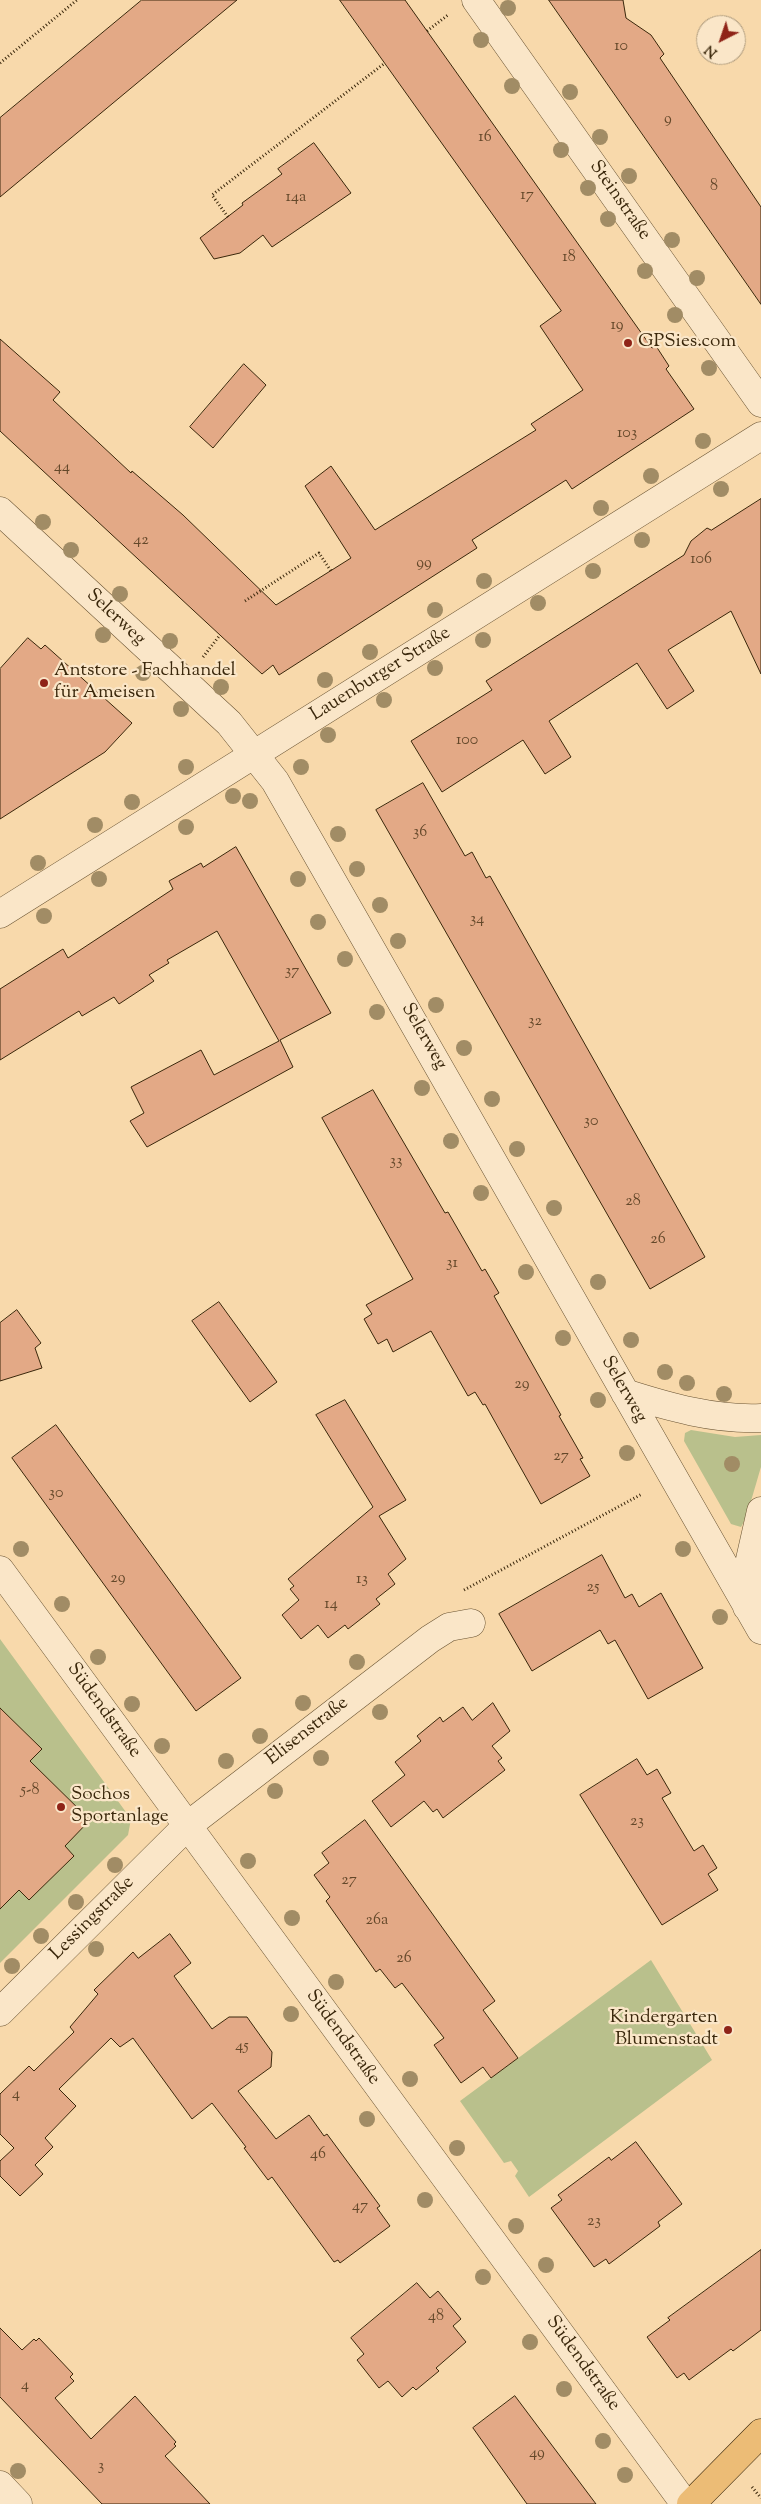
<!DOCTYPE html>
<meta charset="utf-8">
<style>
body{margin:0}
#map{position:relative;width:761px;height:2504px;overflow:hidden;background:#f8d9ab;font-family:"Sorts Mill Goudy",serif}
canvas{display:block}
.north{position:absolute;left:696px;top:15px;width:50px;height:50px;box-sizing:border-box;background:#fae6c8;border:1px solid #ad9a7c;border-radius:50%;rotate:221deg;font-size:14px;font-weight:700;line-height:20px;text-align:center;color:#3a270b}
.north::after{content:'';display:block;margin:auto;width:18px;height:22px;background:#8f2418;clip-path:polygon(50% 0,100% 100%,50% 72%,0 100%)}
</style>
<div id="map">
<canvas width="761" height="2504"></canvas>
<div class="north">N</div>
</div>
<script>
const ctx = document.querySelector('canvas').getContext('2d');
ctx.lineJoin = 'round';
function paint(path, color) { ctx.fillStyle = color; ctx.fill(path, 'evenodd'); }
function strokePath(path, color, width, dash) { ctx.strokeStyle = color; ctx.lineWidth = width; ctx.lineCap = dash ? 'butt' : 'round'; ctx.setLineDash(dash || []); ctx.stroke(path); }
function write(font, color, halo, rows, align = 'center') {
  ctx.font = font + ' "Sorts Mill Goudy",serif'; ctx.lineWidth = 4.5; ctx.setLineDash([]); ctx.textBaseline = 'middle'; ctx.strokeStyle = halo; ctx.fillStyle = color; for (const [text, x, y, turn = 0] of rows) {
    ctx.save(); ctx.translate(x, y); ctx.rotate((+turn || 0) * Math.PI / 180); ctx.textAlign = isNaN(turn) ? turn : align; if (halo) ctx.strokeText(text, 0, 0); ctx.fillText(text, 0, 0); ctx.restore();
  }
}
paint(new Path2D(`
 M691,1430L735,1437L761,1435C761,1445 761,1457 761,1467C758,1476 746,1522 741,1527L731,1524L684,1441L685,1433Z
 M0,1639L131,1819L128,1835L0,1963Z
 M651,1960L712,2060L529,2197L515,2176L518,2171L511,2161L504,2163L460,2101Z`), '#b9c08c');
const building = new Path2D(`
 M142,0H237L0,197V118Z
 M340,0H405L652,348L656,346L669,366L666,369L694,409L572,489L566,480L472,540L477,548L279,675L273,665L262,674L0,431V339L60,392L53,400L131,473L132,471L183,515L276,605L351,558L305,486L331,466L375,530L536,430L531,424L583,390L540,326L561,311Z
 M549,0H623L626,18L651,35L664,54L660,58L761,207V304Z
 M314,143L351,193L272,247L263,235L240,253L214,259L200,238L243,205L242,203L282,174L278,169Z
 M244,364L266,385L213,448L190,427Z
 M761,499V674L731,611L668,650L694,691L667,709L637,663L549,721L571,757L545,774L523,740L442,792L411,741L492,690L486,681L684,555L691,541L707,528L711,530Z
 M28,638L41,649L45,645L132,723L105,752L0,819V669Z
 M423,783L465,856L472,852L486,878L490,876L705,1257L650,1289L376,810Z
 M236,847L331,1013L280,1040L293,1067L147,1147L130,1121L144,1113L131,1087L201,1050L214,1075L279,1041L217,931L167,960L169,963L149,975L154,981L119,1004L114,997L82,1016L79,1011L0,1060V989L63,949L68,958L173,889L169,881L201,863L203,867Z
 M373,1090L445,1213L448,1212L482,1271L485,1269L499,1293L494,1296L561,1415L559,1416L583,1458L580,1459L590,1476L541,1504L485,1404L483,1405L475,1392L468,1396L431,1331L393,1352L387,1339L378,1344L364,1319L372,1314L366,1305L413,1279L322,1118Z
 M219,1302L277,1382L250,1402L192,1321Z
 M17,1310L41,1343L35,1348L42,1368L0,1381V1323Z
 M345,1400L406,1500L379,1516L406,1559L388,1574L395,1584L376,1599L380,1604L348,1629L345,1625L328,1638L318,1625L301,1639L282,1615L299,1600L290,1589L294,1586L288,1579L373,1507L316,1415Z
 M56,1425L241,1678L196,1711L12,1458Z
 M602,1555L625,1598L632,1594L639,1607L661,1593L703,1668L648,1699L615,1640L608,1644L600,1630L532,1671L499,1614Z
 M493,1703L510,1731L492,1746L502,1758L498,1761L505,1770L443,1818L437,1809L433,1812L424,1801L391,1827L372,1801L405,1775L395,1762L421,1741L417,1736L440,1717L443,1722L463,1707L472,1720Z
 M0,1708L42,1749L30,1761L90,1820L65,1846L74,1856L29,1900L19,1890L0,1909Z
 M637,1759L647,1775L657,1769L671,1793L662,1798L694,1851L703,1845L717,1868L708,1874L718,1890L662,1925L580,1795Z
 M365,1820L495,2001L483,2010L518,2058L491,2078L483,2067L461,2083L434,2045L444,2038L402,1983L395,1988L380,1969L376,1972L326,1901L330,1897L314,1875L329,1863L322,1853Z
 M170,1934L191,1963L174,1976L212,2029L229,2017H247L272,2052L271,2067L238,2091L276,2139L309,2115L324,2136L327,2134L380,2206L377,2208L390,2226L340,2263L338,2260L334,2262L272,2177L268,2180L244,2148L246,2147L212,2103L192,2119L133,2038L120,2047L111,2038L59,2089L76,2106L45,2138L53,2147L35,2165L43,2174L20,2196L0,2176V2161L14,2148L0,2134V2094L29,2066L34,2071L74,2032L70,2027L98,1994L94,1990L133,1952L138,1958Z
 M636,2142L682,2204L658,2222L660,2226L609,2264L606,2259L594,2267L551,2208L562,2200L558,2195L609,2157L611,2160Z
 M761,2250V2330L733,2351L731,2349L689,2380L684,2373L677,2378L647,2337L670,2320L668,2318Z
 M417,2283L430,2298L438,2291L461,2319L453,2326L466,2342L436,2368L439,2371L416,2390L413,2387L402,2397L388,2381L379,2388L357,2360L364,2354L351,2338Z
 M0,2328L22,2350L34,2339L36,2341L39,2338L73,2374L70,2377L74,2381L55,2398L91,2439L135,2396L176,2442L174,2444L176,2446L165,2456L210,2504H102L0,2397Z
 M515,2396L596,2504H527L473,2428Z`);
paint(building, '#e3a986');
strokePath(building, '#3a270b', 1);
const minor = new Path2D(`
 M476,0L761,403
 M0,511L229,723L275,781L761,1630
 M0,914L761,436
 M625,1393C669,1407 714,1420 761,1418
 M0,1570L685,2504
 M747,1607L749,1564L761,1511
 M0,2012L187,1826L430,1639L449,1627L471,1623
 M0,2485L18,2504`);
const major = new Path2D(`
 M691,2504L761,2433`);
strokePath(minor, '#6a5433', 29);
strokePath(major, '#3a270b', 29);
strokePath(new Path2D(`
 M427,31L448,15
 M0,63L77,0
 M228,217L212,195L385,63
 M245,601L319,553L331,571
 M203,657L220,635
 M464,1590L642,1494
 M752,2487L761,2498`), '#3a270b', 3, [1, 2.5]);
strokePath(minor, '#fae6c8', 28);
strokePath(major, '#ecbc76', 28);
ctx.fillStyle = '#a18c65';
for (const [x, y] of [
 [508,8],
 [481,40],
 [512,86],
 [570,92],
 [600,137],
 [561,150],
 [629,176],
 [588,188],
 [608,219],
 [672,240],
 [645,271],
 [697,278],
 [675,315],
 [709,368],
 [703,441],
 [651,476],
 [721,489],
 [601,508],
 [43,522],
 [642,540],
 [71,550],
 [593,571],
 [484,581],
 [120,594],
 [538,603],
 [435,610],
 [103,635],
 [483,640],
 [170,641],
 [370,652],
 [435,668],
 [143,673],
 [325,680],
 [221,687],
 [384,700],
 [181,709],
 [328,735],
 [186,767],
 [301,767],
 [233,796],
 [250,801],
 [132,802],
 [95,825],
 [186,827],
 [338,834],
 [38,863],
 [357,869],
 [99,879],
 [298,879],
 [380,905],
 [44,916],
 [318,922],
 [398,941],
 [345,959],
 [436,1005],
 [377,1012],
 [464,1048],
 [422,1088],
 [492,1099],
 [451,1141],
 [517,1149],
 [481,1193],
 [554,1208],
 [526,1272],
 [598,1282],
 [563,1338],
 [631,1340],
 [665,1372],
 [687,1383],
 [724,1394],
 [598,1400],
 [627,1453],
 [732,1464],
 [21,1549],
 [683,1549],
 [62,1604],
 [720,1617],
 [98,1657],
 [357,1662],
 [303,1703],
 [132,1704],
 [380,1712],
 [260,1736],
 [162,1746],
 [321,1758],
 [226,1761],
 [275,1791],
 [248,1861],
 [115,1865],
 [76,1902],
 [292,1918],
 [41,1936],
 [96,1949],
 [12,1966],
 [336,1982],
 [291,2014],
 [410,2079],
 [367,2119],
 [457,2148],
 [425,2200],
 [516,2226],
 [546,2265],
 [483,2277],
 [530,2342],
 [564,2389],
 [603,2441],
 [18,2471],
 [625,2475]
]) { ctx.beginPath(); ctx.arc(x, y, 8, 0, 2 * Math.PI); ctx.fill(); }
for (const [x, y, r, color] of [
 [628,343,5,"#8f2418"],
 [44,683,5,"#8f2418"],
 [61,1807,5,"#8f2418"],
 [728,2030,5,"#8f2418"]
]) { const dot = new Path2D(); dot.arc(x, y, r, 0, 2 * Math.PI); ctx.fillStyle = color; ctx.fill(dot); strokePath(dot, '#fae6c8', 2); }
write('16px', '#64482a', null, [
 ["10",621,47],
 ["9",668,120],
 ["16",485,138],
 ["8",714,187],
 ["17",527,196],
 ["14a",296,198],
 ["18",569,258],
 ["19",617,326],
 ["103",627,434],
 ["44",62,468],
 ["42",141,541],
 ["106",701,560],
 ["99",424,564],
 ["100",467,741],
 ["36",420,833],
 ["34",477,920],
 ["37",292,972],
 ["32",535,1022],
 ["30",591,1122],
 ["33",396,1162],
 ["28",633,1202],
 ["26",658,1240],
 ["31",452,1264],
 ["29",522,1385],
 ["27",561,1457],
 ["30",56,1494],
 ["29",118,1579],
 ["13",362,1580],
 ["25",593,1588],
 ["14",331,1605],
 ["5-8",30,1791],
 ["23",637,1822],
 ["27",349,1881],
 ["26a",377,1921],
 ["26",404,1959],
 ["45",242,2047],
 ["4",16,2095],
 ["46",318,2155],
 ["47",360,2207],
 ["23",594,2222],
 ["48",436,2317],
 ["4",25,2386],
 ["49",537,2454],
 ["3",101,2467]
]);
write('19px', '#3a270b', '#fae6c8', [
 ["Steinstraße",619,201,55],
 ["Selerweg",115,618,43],
 ["Lauenburger Straße",381,675,-32],
 ["Selerweg",423,1037,60],
 ["Selerweg",623,1390,60],
 ["Südendstraße",103,1711,54],
 ["Elisenstraße",308,1732,-38],
 ["Lessingstraße",93,1919,-45],
 ["Südendstraße",342,2038,54],
 ["Südendstraße",582,2364,54]
]);
write('19px', '#3a270b', '#fae6c8', [
 ["GPSies.com",638,343],
 ["Antstore - Fachhandel",54,672],
 ["für Ameisen",54,694],
 ["Sochos",71,1796],
 ["Sportanlage",71,1818],
 ["Kindergarten",718,2019,"right"],
 ["Blumenstadt",718,2041,"right"]
], 'left');
</script>
